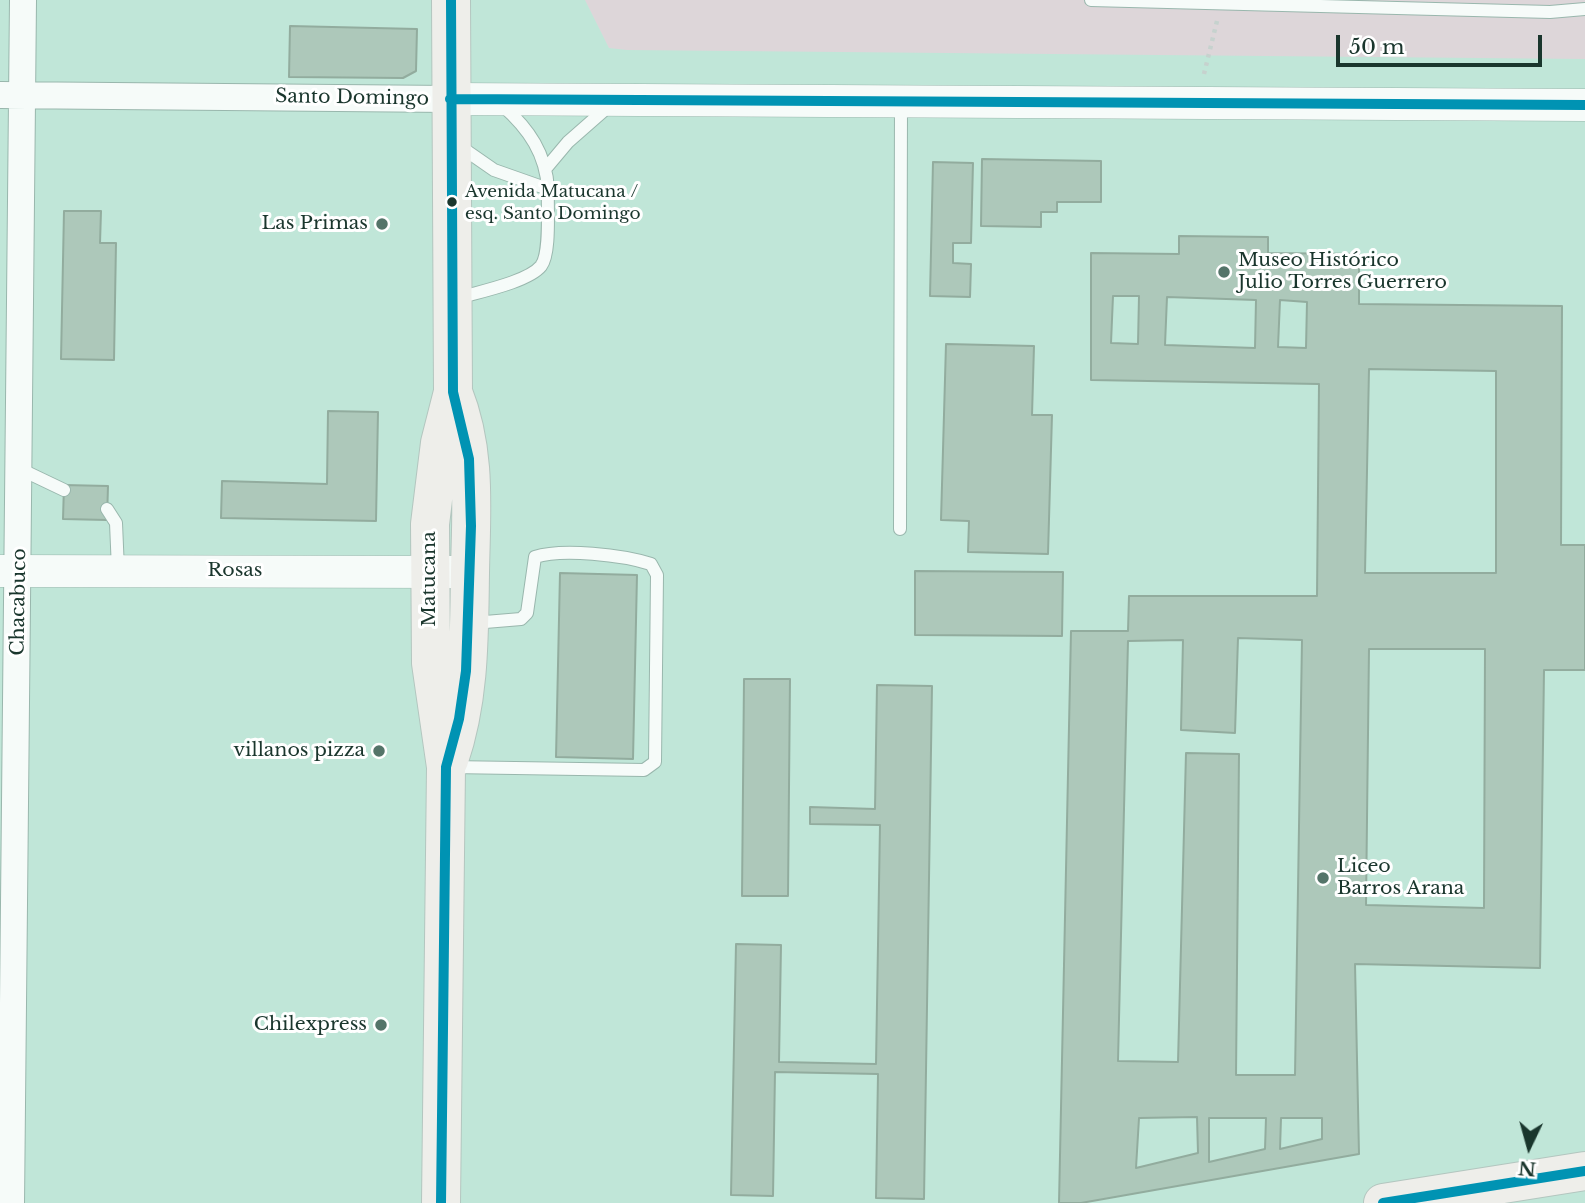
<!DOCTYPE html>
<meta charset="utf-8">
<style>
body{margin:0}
#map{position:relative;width:1585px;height:1203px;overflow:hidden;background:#c0e6d8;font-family:"Libre Baskerville",serif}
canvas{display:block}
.north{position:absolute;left:1494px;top:1112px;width:70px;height:70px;-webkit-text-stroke:5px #fff;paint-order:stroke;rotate:185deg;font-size:19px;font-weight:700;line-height:28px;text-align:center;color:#1a362d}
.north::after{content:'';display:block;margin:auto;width:24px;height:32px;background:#1a362d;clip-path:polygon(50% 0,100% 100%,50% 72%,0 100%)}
.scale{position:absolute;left:1336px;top:35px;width:206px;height:32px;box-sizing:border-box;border:4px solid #1a362d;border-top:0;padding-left:9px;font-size:21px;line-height:24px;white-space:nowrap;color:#1a362d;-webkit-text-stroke:5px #fff;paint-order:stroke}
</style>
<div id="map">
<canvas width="1585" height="1203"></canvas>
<div class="north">N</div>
<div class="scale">50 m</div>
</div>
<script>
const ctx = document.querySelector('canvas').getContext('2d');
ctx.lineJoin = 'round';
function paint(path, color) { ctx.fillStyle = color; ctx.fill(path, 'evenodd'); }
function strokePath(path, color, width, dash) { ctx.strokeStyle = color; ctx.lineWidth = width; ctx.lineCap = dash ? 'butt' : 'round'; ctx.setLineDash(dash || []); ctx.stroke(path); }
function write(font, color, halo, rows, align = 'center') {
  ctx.font = font + ' "Libre Baskerville",serif'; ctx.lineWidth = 6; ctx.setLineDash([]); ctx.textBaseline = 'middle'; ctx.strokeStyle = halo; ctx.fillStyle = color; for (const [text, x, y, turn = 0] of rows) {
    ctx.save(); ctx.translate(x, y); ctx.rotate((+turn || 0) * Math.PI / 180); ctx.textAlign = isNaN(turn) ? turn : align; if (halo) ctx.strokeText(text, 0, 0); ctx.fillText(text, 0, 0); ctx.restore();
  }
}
paint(new Path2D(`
 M585,0H1585V59L627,50L609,48Z`), '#ddd6d9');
const building = new Path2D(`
 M290,26L417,29L416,71L403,78L289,77Z
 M982,159L1101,161V202H1057V212H1041V227L981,226Z
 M933,162L973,163L971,243H953V263L971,264L970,297L930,296Z
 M64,211H101L100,243H116L114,360L61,359Z
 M1179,236L1268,237V253L1359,254V304L1562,306L1561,545H1585V670H1544L1540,968L1355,964L1359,1154L1081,1203H1059L1071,631H1128L1129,596H1317L1319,384L1091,380V253L1179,254ZM1113,296H1139L1138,344L1111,343ZM1167,297L1256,300L1255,348L1165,345ZM1280,300L1307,302L1306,348L1278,347ZM1369,369L1496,371V573H1365ZM1238,638L1302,640L1295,1075H1236L1239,754L1186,753L1178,1062L1118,1061L1128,641L1183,640L1181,730L1235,733ZM1369,649H1485L1484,908L1366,905ZM1197,1117L1198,1153L1136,1168L1139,1118ZM1209,1118H1266L1265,1149L1209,1162ZM1281,1118H1322V1139L1280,1149Z
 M946,344L1034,346L1032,415H1052L1048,554L968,552L969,521L941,520Z
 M328,411L378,412L376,521L221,518L222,481L327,484Z
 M64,485L108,486L107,520L63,519Z
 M915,571L1063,572L1062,636L915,635Z
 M560,573L637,575L633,759L556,757Z
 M744,679H790L788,896H742Z
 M877,685L932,686L924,1199L876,1198L878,1074L775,1072L773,1196L731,1195L736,944L781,945L779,1062L876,1064L880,825L810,824V807L875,809Z`);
paint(building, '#adc8ba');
strokePath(building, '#92ac9e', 2);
const service = new Path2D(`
 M1091,0L1550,12L1585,9
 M503,106C529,129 546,154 548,189
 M458,145L494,170L548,189C547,207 551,253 541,266C528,282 478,292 458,298
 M547,167L568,142L609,106
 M20,469L64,490
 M107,509L116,523L118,570
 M900,529L901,101
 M450,767L644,770L655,762L657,575L651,564C623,555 562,548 535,557L527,613L521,619L473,623`);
const minor = new Path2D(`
 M0,95L450,99
 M11,1203L23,0`);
const tertiary = new Path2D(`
 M450,99L1585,105
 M0,571L454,572`);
const primary = new Path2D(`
 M449,760C470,699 469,636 470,573C471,510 477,452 453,392
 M441,1203L446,767L431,663L430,524L440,443L453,392L451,0
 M1383,1203L1585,1171`);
strokePath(service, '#99b7ad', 14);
strokePath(minor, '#99b7ad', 28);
strokePath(tertiary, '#99b7ad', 33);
strokePath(primary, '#b3c6bf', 40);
strokePath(new Path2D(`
 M1204,74L1217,21`), '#c6d2ce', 4.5, [3.5, 5]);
strokePath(service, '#f6fbf9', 12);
strokePath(minor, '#f6fbf9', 26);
strokePath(tertiary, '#f6fbf9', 32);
strokePath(primary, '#eeeeea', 38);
strokePath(new Path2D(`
 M450,99L1585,105
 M441,1203L446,767L459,719L466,671L471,526L469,459L453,392L451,0
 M1383,1203L1585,1171`), '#0093b3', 10);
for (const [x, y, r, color] of [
 [452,202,6,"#1a362d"],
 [382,224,7,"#547469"],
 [1224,272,7,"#547469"],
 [379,751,7,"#547469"],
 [1323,878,7,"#547469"],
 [381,1025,7,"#547469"]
]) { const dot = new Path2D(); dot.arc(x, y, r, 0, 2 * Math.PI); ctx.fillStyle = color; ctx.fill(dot); strokePath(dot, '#fff', 2.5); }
write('17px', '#1a362d', '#fff', [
 ["Avenida Matucana /",465,192],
 ["esq. Santo Domingo",465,214]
], 'left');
write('19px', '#1a362d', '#fff', [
 ["Santo Domingo",352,98,1],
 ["Rosas",235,571],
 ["Matucana",430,579,-90],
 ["Chacabuco",19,602,-89]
]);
write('19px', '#1a362d', '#fff', [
 ["Las Primas",368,224],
 ["Museo Histórico",1238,261,"left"],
 ["Julio Torres Guerrero",1238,283,"left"],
 ["villanos pizza",365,751],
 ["Liceo",1337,867,"left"],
 ["Barros Arana",1337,889,"left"],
 ["Chilexpress",367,1025]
], 'right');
</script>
